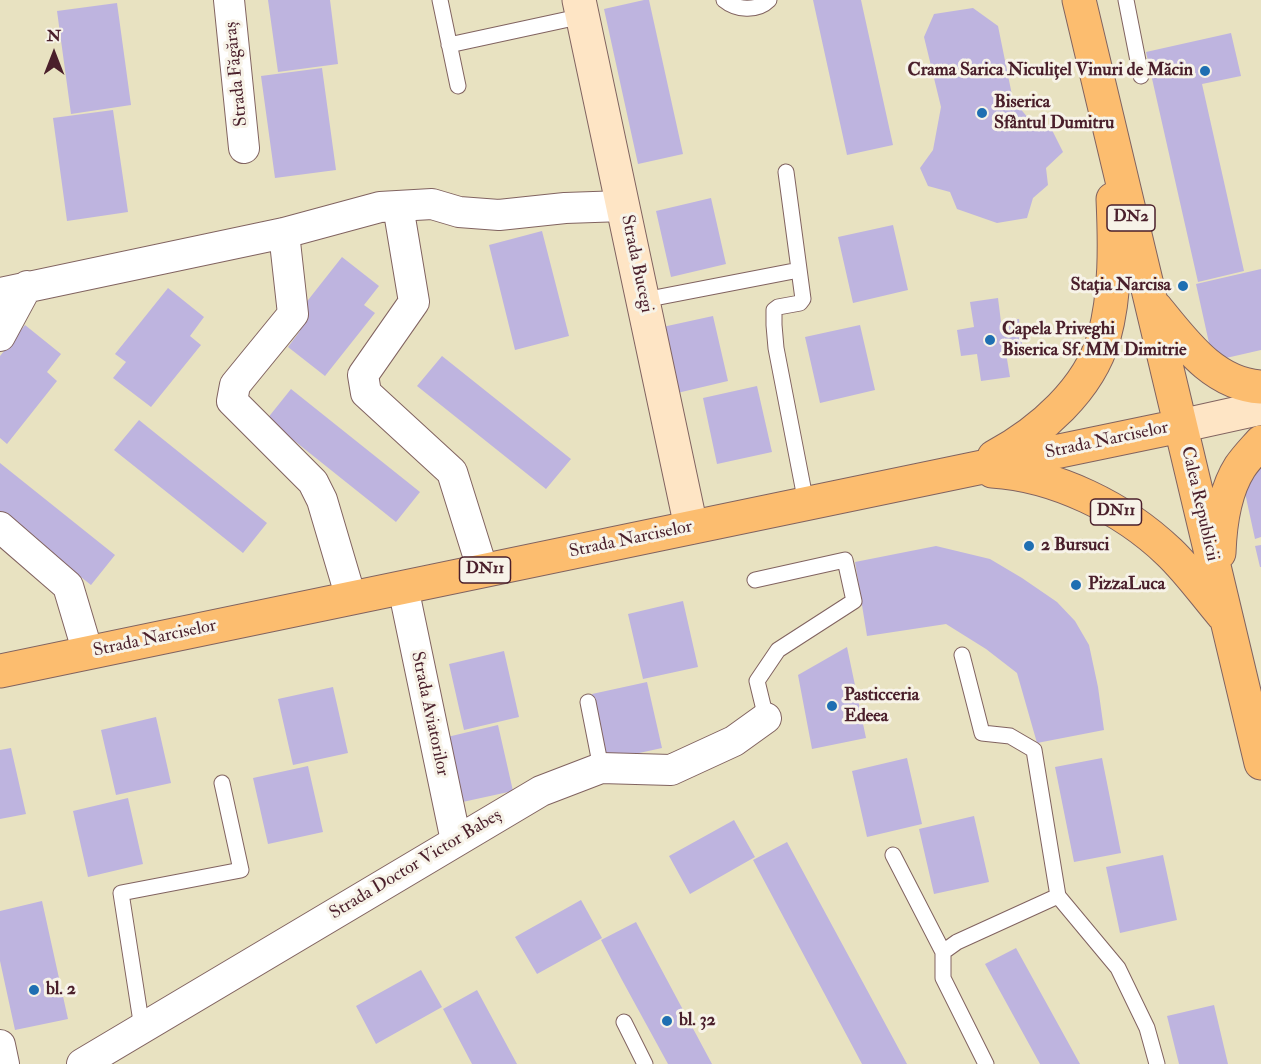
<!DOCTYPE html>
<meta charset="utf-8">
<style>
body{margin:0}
#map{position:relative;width:1261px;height:1064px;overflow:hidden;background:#e8e2c1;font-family:"IM FELL Double Pica",serif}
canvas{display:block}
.north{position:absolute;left:24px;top:24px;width:60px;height:60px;-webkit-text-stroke:4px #f7f3e8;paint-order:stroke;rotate:0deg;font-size:16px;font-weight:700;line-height:24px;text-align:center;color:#4a1f2b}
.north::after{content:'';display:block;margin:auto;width:21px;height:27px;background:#4a1f2b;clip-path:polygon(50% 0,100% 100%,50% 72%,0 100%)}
</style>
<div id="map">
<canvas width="1261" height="1064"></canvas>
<div class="north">N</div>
</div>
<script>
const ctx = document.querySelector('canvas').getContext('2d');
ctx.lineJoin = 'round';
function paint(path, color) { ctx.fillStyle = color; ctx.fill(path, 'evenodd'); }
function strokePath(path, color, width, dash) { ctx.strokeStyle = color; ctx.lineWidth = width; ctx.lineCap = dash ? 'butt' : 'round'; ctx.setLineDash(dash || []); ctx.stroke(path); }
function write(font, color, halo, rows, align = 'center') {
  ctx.font = font + ' "IM FELL Double Pica",serif'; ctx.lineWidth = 6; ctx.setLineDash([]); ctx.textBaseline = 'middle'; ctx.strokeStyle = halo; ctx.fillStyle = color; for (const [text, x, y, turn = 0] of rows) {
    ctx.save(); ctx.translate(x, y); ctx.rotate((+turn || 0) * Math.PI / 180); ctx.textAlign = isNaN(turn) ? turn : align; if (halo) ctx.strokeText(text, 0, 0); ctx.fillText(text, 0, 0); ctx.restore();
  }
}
paint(new Path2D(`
 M268,0H330L338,64L278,72Z
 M644,0H649L683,154L638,164L604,9Z
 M813,0H861L893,145L847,155Z
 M117,3L131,105L71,114L57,11Z
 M973,8L998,26L1013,100L1029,119L1051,128L1063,152L1046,168L1048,185L1033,198L1027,218L997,223L957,209L950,192L928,186L920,168L933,150L941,107L924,37L934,14Z
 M1231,33L1241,76L1202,84L1244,271L1198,282L1146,52Z
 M322,68L336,170L275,178L261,76Z
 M113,110L128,212L67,221L53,118Z
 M711,198L726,264L671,277L656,211Z
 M893,225L908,290L853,303L838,237Z
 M542,231L569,336L515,350L489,245Z
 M342,257L379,286L364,305L375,313L325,376L288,347L300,331L290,323Z
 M1261,269V350L1213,361L1196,284Z
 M168,288L204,317L190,336L201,345L151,407L113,378L126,362L115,354Z
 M998,298L1001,322L1019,319L1023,350L1006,353L1010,377L981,381L977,354L961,356L957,330L974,327L970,302Z
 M713,316L728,381L673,394L658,328Z
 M25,325L61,354L47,372L57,381L7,444L0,438V356Z
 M860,325L875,390L820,403L805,337Z
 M442,356L571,459L546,489L417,386Z
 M757,386L772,452L717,464L703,398Z
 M291,389L420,492L396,522L267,419Z
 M139,420L267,523L243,553L114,450Z
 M1261,461V537L1255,539L1242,479Z
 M0,463L115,555L91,585L0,513Z
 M1261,545V567H1260L1255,546Z
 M936,546L990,559L1022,578L1057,602L1075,621L1089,645L1098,687L1104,730L1037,743L1017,673L986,649L946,624L867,636L855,562Z
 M683,601L698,667L643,679L628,614Z
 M847,647L866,738L812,749L798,675Z
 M504,651L519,717L464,730L449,664Z
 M647,682L662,748L607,760L592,694Z
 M333,687L348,753L293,765L278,699Z
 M156,717L171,783L116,795L101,730Z
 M498,725L513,791L458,803L443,738Z
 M11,748L26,814L0,819V750Z
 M907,758L922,824L867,837L852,771Z
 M1102,758L1121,853L1074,862L1055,767Z
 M308,766L323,832L268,844L253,778Z
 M128,798L143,864L88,877L73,811Z
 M974,816L989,882L934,894L919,829Z
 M734,820L755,857L690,894L669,856Z
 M787,842L907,1064H862L753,860Z
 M1163,855L1177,920L1120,933L1106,867Z
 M581,900L602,938L537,974L515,937Z
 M42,901L68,1019L15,1030L0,961V911Z
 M636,922L712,1064H668L622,980L601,940Z
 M1016,948L1080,1064H1040L985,964Z
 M421,970L442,1007L376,1044L356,1006Z
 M477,990L517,1064H472L443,1009Z
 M1214,1005L1228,1064H1179L1167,1016Z`), '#beb4df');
const lane = new Path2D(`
 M440,0L458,86
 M724,0C736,10 757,12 769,0
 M1126,0L1141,76
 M449,45L583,16
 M786,172L803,299L800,303L778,307L774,310V325L776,348L806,503
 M644,300L799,270
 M755,580L845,560L854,601L778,650L757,681L766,718
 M962,655L982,733L1010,736L1034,750L1058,896L1118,968L1147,1028L1157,1064
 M588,702L601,768
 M893,855L943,952
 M624,1022L645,1064
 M142,1028L121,893L241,870L222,783
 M986,1064L943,978V952L957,942L1058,896`);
const street = new Path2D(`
 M229,0L244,148
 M398,206L414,302L363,375L366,393L452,472L483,571
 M284,233L293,314L235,385L232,401L313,482L322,500L351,598
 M0,293L284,233L380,207L432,204L459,212L499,215L565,208L623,206
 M0,336L27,286
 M0,527L68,586L88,653
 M403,587L456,841
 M0,1045L4,1064
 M82,1064L541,791L601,768L671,770L734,741L766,718`);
const secondary = new Path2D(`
 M579,0L691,527
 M1180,426L1261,408`);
const primary = new Path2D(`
 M1079,0L1261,763
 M1156,308C1184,342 1213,384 1261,387
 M994,457C1040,432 1089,390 1104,337C1116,294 1115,243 1113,199
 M992,471C1056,475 1123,508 1169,552C1189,571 1205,594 1223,615
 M1219,553C1220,525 1224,492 1240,467C1246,458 1254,450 1261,442
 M0,671L1180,426`);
strokePath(lane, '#816360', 17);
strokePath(street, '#816360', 32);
strokePath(secondary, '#816360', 35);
strokePath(primary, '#816360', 35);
strokePath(lane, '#fff', 15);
strokePath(street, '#fff', 30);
strokePath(secondary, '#fee5c5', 33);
strokePath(primary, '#fcbd6f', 33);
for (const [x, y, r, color] of [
 [1205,71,6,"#1f6fb2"],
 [982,113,6,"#1f6fb2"],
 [1183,286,6,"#1f6fb2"],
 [990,340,6,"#1f6fb2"],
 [1029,546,6,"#1f6fb2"],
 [1076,585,6,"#1f6fb2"],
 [832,706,6,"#1f6fb2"],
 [34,990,6,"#1f6fb2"],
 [667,1021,6,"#1f6fb2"]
]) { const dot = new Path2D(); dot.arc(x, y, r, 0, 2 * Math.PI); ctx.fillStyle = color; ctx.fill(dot); strokePath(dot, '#f7f3e8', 2); }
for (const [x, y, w] of [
 [1131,218,48],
 [1116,512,51],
 [485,570,51]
]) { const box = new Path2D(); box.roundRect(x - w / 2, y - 13, w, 26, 4.5); ctx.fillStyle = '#f7f3e8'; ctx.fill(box); strokePath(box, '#4a1f2b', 1.5); }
write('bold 16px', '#4a1f2b', null, [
 ["DN2",1131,218],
 ["DN11",1116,512],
 ["DN11",485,570]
]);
write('bold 18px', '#4a1f2b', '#f7f3e8', [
 ["Crama Sarica Niculițel Vinuri de Măcin",1193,71,"right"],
 ["Biserica",994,103],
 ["Sfântul Dumitru",994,124],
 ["Stația Narcisa",1171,286,"right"],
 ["Capela Priveghi",1002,330],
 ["Biserica Sf. MM Dimitrie",1002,351],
 ["2 Bursuci",1041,546],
 ["PizzaLuca",1088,585],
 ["Pasticceria",844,696],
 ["Edeea",844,717],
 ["bl. 2",46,990],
 ["bl. 32",679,1021]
], 'left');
write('18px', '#4a1f2b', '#f7f3e8', [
 ["Strada Făgăraș",237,74,-96],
 ["Strada Bucegi",636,264,78],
 ["Strada Narciselor",1107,441,-12],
 ["Calea Republicii",1199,504,77],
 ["Strada Narciselor",631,540,-12],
 ["Strada Narciselor",155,639,-12],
 ["Strada Aviatorilor",429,714,78],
 ["Strada Doctor Victor Babeș",416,865,-31]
]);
</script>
